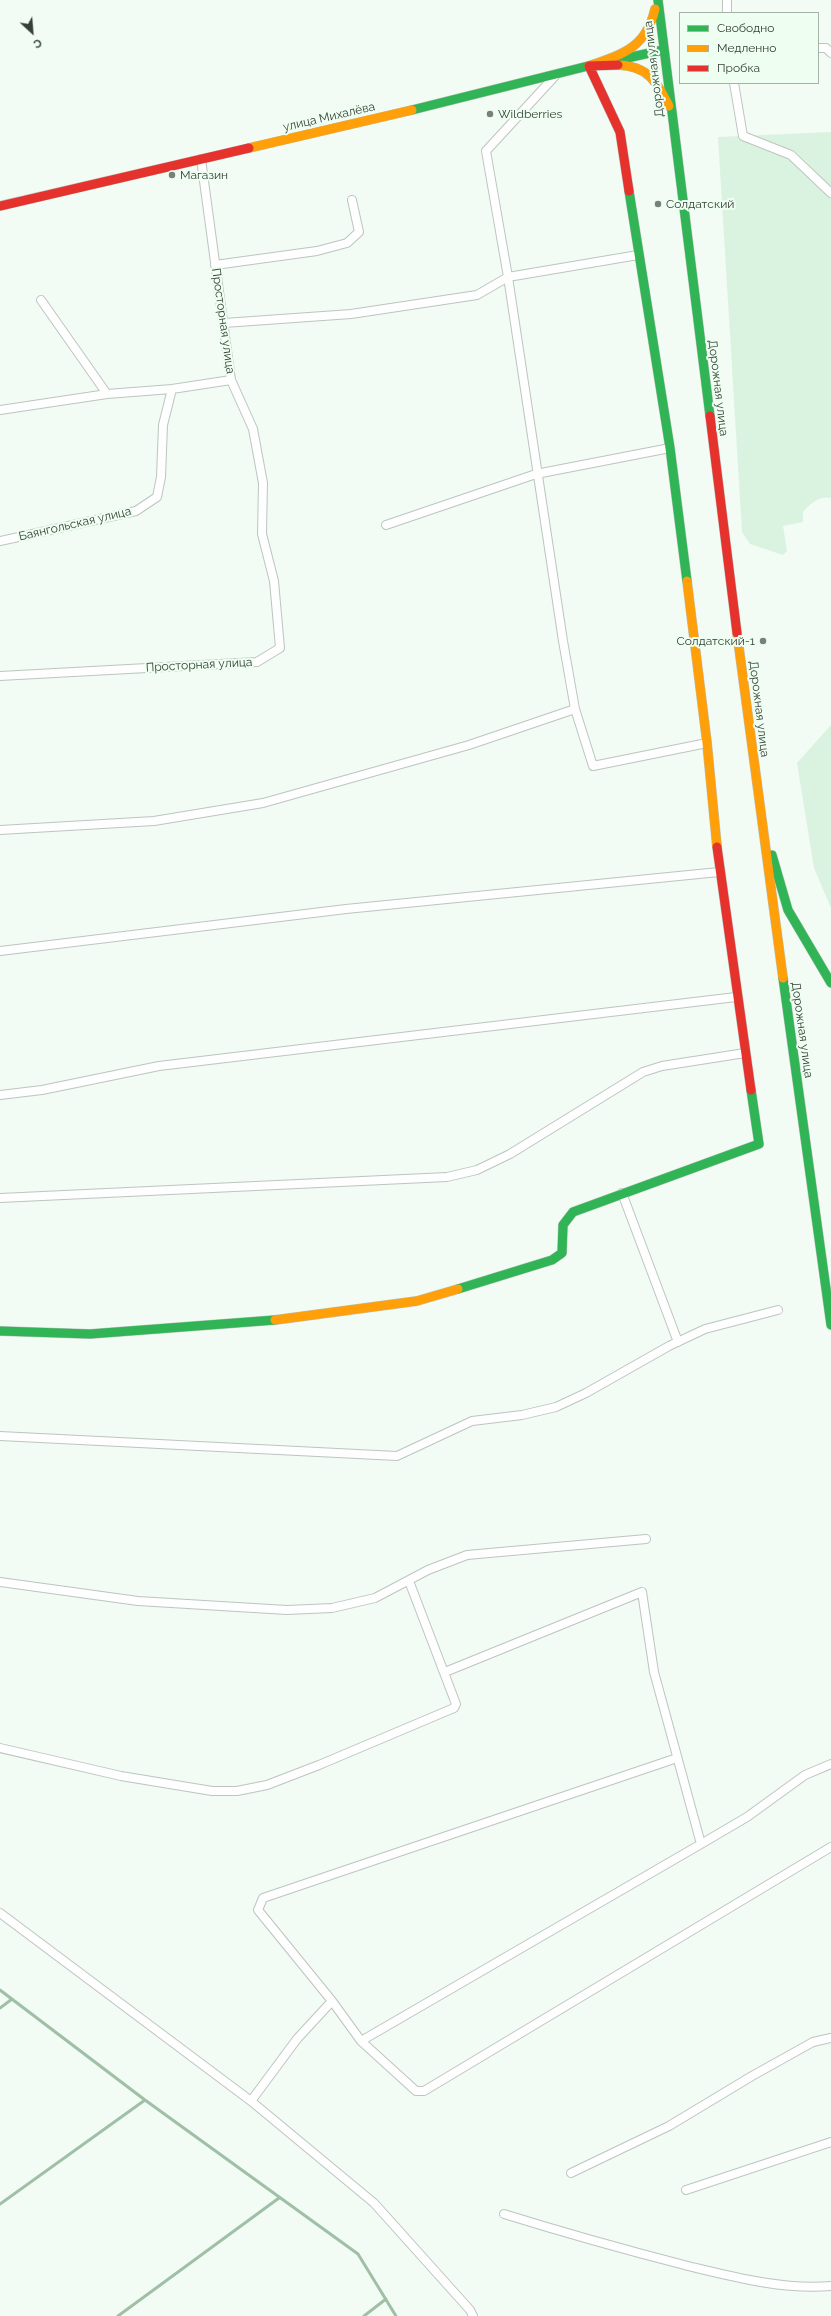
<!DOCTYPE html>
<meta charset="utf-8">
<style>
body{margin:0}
#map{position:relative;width:831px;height:2316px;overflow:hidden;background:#f2fbf4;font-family:Raleway,sans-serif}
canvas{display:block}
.legend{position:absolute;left:679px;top:12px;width:140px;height:72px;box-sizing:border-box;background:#eefff1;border:1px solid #a4b2a7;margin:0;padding:5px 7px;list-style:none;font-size:12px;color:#363e38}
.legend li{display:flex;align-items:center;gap:8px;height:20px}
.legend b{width:20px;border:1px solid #a4b2a7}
.north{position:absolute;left:12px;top:12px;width:40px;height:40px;-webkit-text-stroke:3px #eefff1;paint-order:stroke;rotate:154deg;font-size:11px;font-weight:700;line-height:16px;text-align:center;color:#363e38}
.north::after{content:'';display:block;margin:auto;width:14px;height:18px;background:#363e38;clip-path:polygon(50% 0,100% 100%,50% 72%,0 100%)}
</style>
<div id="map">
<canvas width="831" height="2316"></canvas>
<ul class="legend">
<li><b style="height:5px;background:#30b455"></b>Свободно</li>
<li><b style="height:5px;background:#ff9f0a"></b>Медленно</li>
<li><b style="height:5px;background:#e5322d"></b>Пробка</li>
</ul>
<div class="north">С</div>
</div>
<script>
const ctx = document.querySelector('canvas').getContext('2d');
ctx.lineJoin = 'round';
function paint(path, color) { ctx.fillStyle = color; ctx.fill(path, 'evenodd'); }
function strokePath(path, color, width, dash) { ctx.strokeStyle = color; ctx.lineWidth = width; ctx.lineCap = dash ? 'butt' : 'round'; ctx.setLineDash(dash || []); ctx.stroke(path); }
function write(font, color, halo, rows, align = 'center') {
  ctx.font = font + ' Raleway,sans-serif'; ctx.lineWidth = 4; ctx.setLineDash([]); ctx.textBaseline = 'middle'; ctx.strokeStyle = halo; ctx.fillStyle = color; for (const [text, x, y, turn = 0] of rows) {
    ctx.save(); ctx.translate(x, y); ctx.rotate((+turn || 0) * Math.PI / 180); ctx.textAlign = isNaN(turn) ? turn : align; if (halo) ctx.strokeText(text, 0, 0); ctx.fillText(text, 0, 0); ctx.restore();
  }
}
paint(new Path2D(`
 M831,132V498C820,495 809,504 803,512V522L783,526L787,551L783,555L750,544L742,532L718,137Z
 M831,725V908L814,868L797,763Z`), '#daf3e0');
strokePath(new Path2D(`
 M0,1990L145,2100L358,2254L396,2316
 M0,2008L12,1999
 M0,2204L145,2100
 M118,2316L279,2198
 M364,2316L386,2299`), '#9fc0a7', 3);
const street = new Path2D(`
 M727,0V13
 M818,48H826L831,53
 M555,76L486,151L508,277L563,641L575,709L593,766L707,743
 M734,83L743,136L791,155L831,193
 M215,265L317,251L347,243L359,232L352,200
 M41,300L107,394
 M224,323L351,314L477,295L508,277L638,255
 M0,410L107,394L172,389L231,380
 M386,525L536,474L670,448
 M0,541L136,511L157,497L161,477L163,425L172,389
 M0,676L257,662L280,648L274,581L262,534L263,483L253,429L231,380L201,159
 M0,830L154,821L263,803L469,745L575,709
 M0,951L346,909L719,872
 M0,1095L42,1090L159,1066L736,997
 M622,1193L678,1342
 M0,1198L447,1177L477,1170L510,1154L643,1072L662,1066L745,1053
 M0,1436L397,1456L472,1421L522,1415L556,1407L586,1393L669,1346L705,1329L778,1310
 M0,1582L138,1601L287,1610L332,1608L375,1598L428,1570L467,1555L646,1539
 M445,1672L642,1592L654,1672L701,1844
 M0,1748L121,1776L212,1791H237L267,1785L319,1765L454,1708L456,1704L409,1581
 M677,1758L263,1898L258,1910L332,2001L361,2041L416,2091H424L831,1847
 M0,1913L251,2101L374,2203L470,2310L473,2316
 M361,2041L701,1844L747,1817L805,1775L831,1764
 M251,2101L297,2039L332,2001
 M571,2173L669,2126L752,2076L813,2042L831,2038
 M686,2190L831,2142
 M504,2214C565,2233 626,2250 688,2266C734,2277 783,2290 831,2286`);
const fast = new Path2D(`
 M658,0L710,416
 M618,60L663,50
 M412,110L596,64
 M629,191L670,448L687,581
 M772,855L788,910L831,983
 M783,978L831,1325
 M458,1289L552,1260L562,1253L563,1225L573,1212L759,1144L751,1090
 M0,1331L90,1334L275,1320`);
const slow = new Path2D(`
 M618,65C648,66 656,81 669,106
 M589,66C623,54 646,48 655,9
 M249,148L412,110
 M687,581L707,743L717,847
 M737,633L783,978
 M275,1320L417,1301L458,1289`);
const jam = new Path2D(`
 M618,65L589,66L620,132L629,191
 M0,206L249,148
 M710,416L737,633
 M717,847L751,1090`);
strokePath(street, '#bdc5bf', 10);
strokePath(fast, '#bdc5bf', 10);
strokePath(slow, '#bdc5bf', 10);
strokePath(jam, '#bdc5bf', 10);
strokePath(street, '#fdfefd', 8);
strokePath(fast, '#30b455', 9);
strokePath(slow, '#ff9f0a', 9);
strokePath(jam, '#e5322d', 9);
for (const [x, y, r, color] of [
 [490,114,4,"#78807a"],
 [172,175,4,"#78807a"],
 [658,204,4,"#78807a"],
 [763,641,4,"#78807a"]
]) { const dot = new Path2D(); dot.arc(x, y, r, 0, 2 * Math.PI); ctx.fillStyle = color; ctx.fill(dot); strokePath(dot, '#eefff1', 1.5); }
write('12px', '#363e38', '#eefff1', [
 ["Дорожная улица",654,69,-97],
 ["улица Михалёва",329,117,-13],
 ["Просторная улица",223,321,82],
 ["Дорожная улица",718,388,83],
 ["Баянгольская улица",75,524,-13],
 ["Просторная улица",199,665,-3],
 ["Дорожная улица",759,709,83],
 ["Дорожная улица",802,1030,82]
]);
write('12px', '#363e38', '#eefff1', [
 ["Wildberries",498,114],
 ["Магазин",180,175],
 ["Солдатский",666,204],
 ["Солдатский-1",755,641,"right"]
], 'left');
</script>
